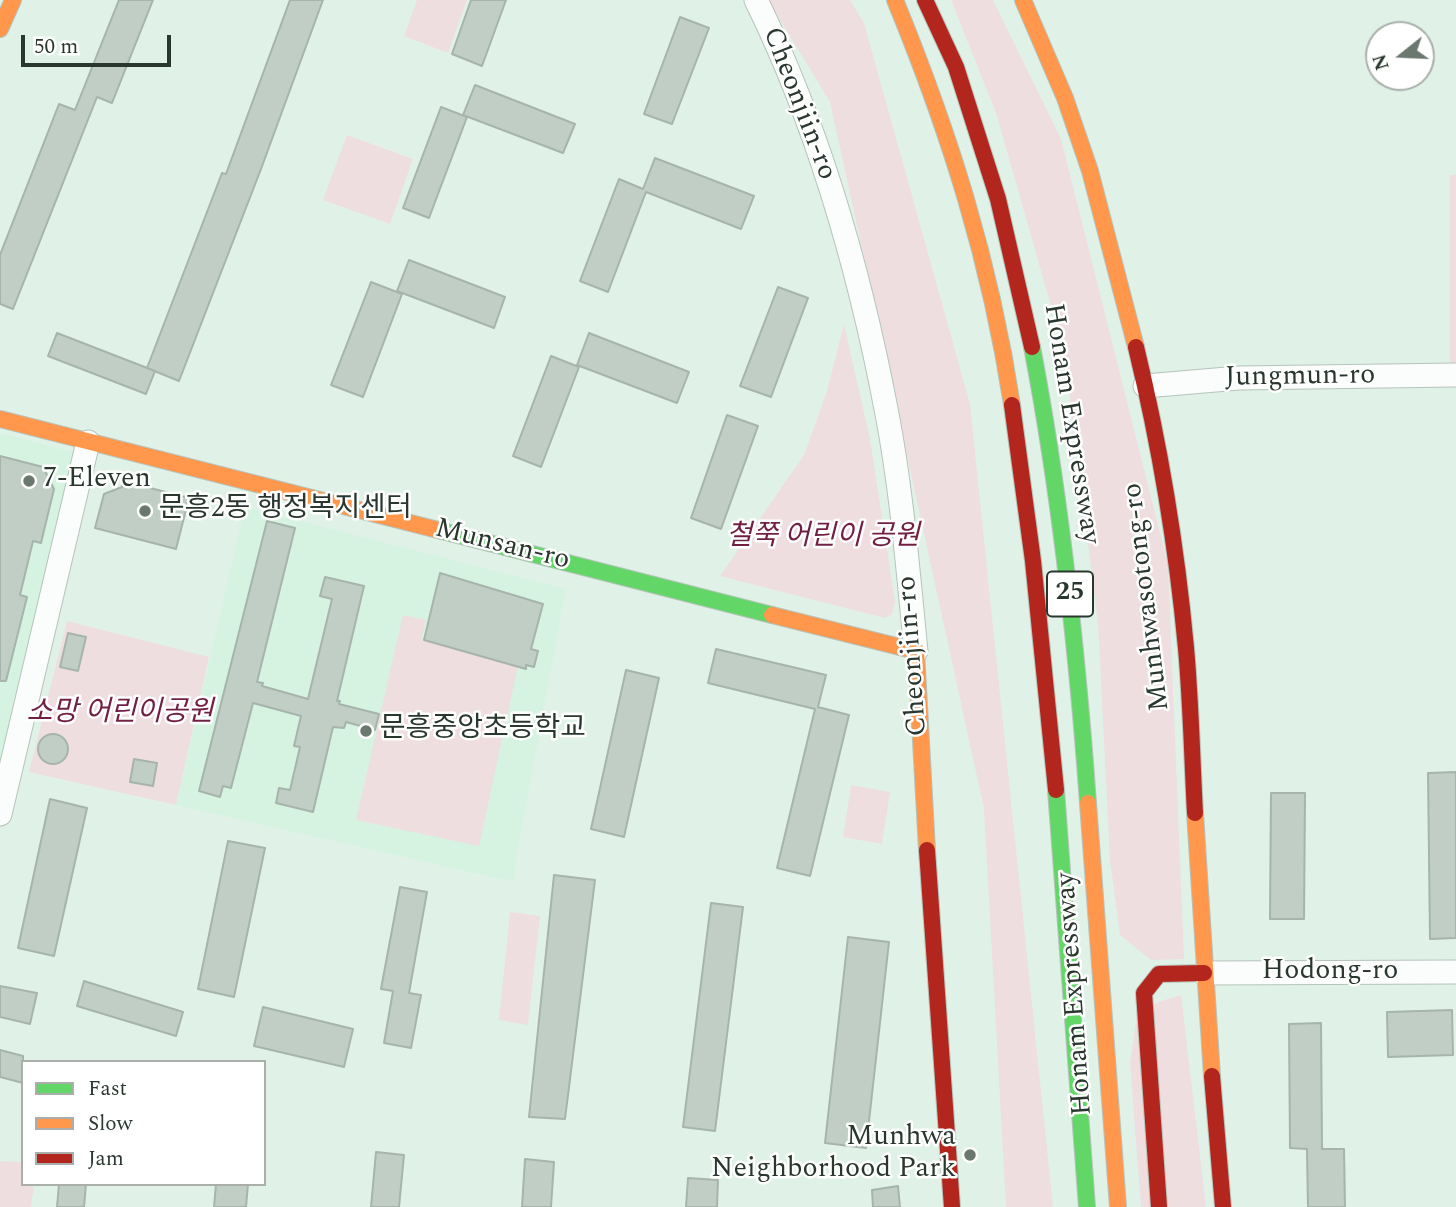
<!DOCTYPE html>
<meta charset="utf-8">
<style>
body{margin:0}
#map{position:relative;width:1456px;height:1207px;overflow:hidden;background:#e0f2e7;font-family:Spectral,serif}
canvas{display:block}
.legend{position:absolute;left:21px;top:1060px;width:245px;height:126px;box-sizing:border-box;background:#fff;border:2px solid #aaafac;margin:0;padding:9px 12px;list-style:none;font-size:21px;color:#2a372f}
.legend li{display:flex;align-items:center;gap:14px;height:35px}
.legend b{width:35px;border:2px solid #aaafac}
.north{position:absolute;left:1365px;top:21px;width:70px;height:70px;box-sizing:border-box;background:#fff;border:2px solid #aaafac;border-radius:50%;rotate:252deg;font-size:19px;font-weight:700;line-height:28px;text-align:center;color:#2a372f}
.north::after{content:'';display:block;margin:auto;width:24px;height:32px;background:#6a786f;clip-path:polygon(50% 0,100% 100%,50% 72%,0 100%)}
.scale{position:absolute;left:21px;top:35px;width:150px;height:32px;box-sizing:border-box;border:4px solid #2a372f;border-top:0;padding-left:9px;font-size:21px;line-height:24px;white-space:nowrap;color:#2a372f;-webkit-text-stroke:5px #fff;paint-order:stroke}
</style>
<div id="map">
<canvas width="1456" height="1207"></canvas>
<ul class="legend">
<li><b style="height:9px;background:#63d668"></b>Fast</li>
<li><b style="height:9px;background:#ff974d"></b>Slow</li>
<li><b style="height:9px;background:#b3261e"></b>Jam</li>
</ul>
<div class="north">N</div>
<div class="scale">50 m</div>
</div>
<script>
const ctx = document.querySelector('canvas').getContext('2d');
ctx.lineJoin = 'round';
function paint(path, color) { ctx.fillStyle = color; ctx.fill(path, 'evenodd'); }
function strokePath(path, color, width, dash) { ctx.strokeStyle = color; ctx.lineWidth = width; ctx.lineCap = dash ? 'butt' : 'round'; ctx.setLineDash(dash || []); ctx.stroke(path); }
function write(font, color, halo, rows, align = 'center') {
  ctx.font = font + ' Spectral,"Noto Sans KR",serif'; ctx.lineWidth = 5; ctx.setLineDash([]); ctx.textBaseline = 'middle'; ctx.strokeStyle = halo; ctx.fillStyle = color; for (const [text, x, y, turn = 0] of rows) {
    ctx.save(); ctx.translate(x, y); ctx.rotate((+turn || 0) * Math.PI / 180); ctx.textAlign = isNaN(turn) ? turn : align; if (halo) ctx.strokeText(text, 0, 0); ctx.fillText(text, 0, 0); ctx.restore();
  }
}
paint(new Path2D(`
 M0,433L77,453L0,774Z
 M245,507L566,589L516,860L514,882L176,805Z`), '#d5f3e0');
paint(new Path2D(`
 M417,0H467L448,53L404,36Z
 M768,0H850L864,23L970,404L1053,1207H1006L984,809L830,102Z
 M951,0H993L1061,139L1168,565L1184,959L1151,960L1120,935L1110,860L1098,623L1064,352L996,113Z
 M347,135L413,159L390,224L323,200Z
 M1450,175H1456V365H1450Z
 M844,324L870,439L895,602L892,614L885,618L720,576L804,455L827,391Z
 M403,615L426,620L421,639L518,666L479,846L356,820Z
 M67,621L209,657L176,805L29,772Z
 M851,785L890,792L882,844L843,837Z
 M510,912L540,916L528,1025L499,1020Z
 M1181,995L1206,1207H1141L1130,1063L1137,1014L1158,1002Z
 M0,1161L23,1162V1184H34L31,1207H0Z`), '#eedee0');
const building = new Path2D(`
 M119,0H153L112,103L97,97L13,309L0,304V255L59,104L75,110Z
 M290,0H323L261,169L179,381L147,368L222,173L226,174Z
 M471,0H506L482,66L452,54Z
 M680,17L709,28L672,124L644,114Z
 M475,85L575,124L563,153L463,115Z
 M441,107L467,117L429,218L403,208Z
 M655,158L754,196L741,229L646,192L608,292L580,281L619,179L643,189Z
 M409,260L505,297L494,328L397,291Z
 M371,282L402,294L363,397L331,385Z
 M778,287L808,298L771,397L740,386Z
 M57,333L155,371L146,394L48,356Z
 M589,333L689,372L677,403L577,365Z
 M551,356L579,367L541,467L513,456Z
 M727,415L758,426L721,529L691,518Z
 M0,456L43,467L54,489L41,543L33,541L20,595L27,597L6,681H0Z
 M123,481L189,498L176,549L95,528L104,494L122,487Z
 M267,521L295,528L257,682L263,683L262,686L308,699L332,599L320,596L325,577L364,586L337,701H340L339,704L379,714L375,730L346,722L344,728L333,727L313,812L276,803L279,788L290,790L300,747L294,746L301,716L253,703L231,788L223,786L220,797L199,791Z
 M440,573L543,604L531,649L538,651L534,667L526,665V669L424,640Z
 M68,633L86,637L78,671L60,667Z
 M716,649L826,675L818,707L849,715L810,876L777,868L815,709L708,683Z
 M626,670L659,678L624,837L591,829Z
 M38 749a15 15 0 1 1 30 0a15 15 0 1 1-30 0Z
 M134,759L157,763L153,786L130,782Z
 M1456,772V938L1430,939L1428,773Z
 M1271,793H1305L1304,919H1270Z
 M50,799L87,808L54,956L18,948Z
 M228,841L265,848L234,997L198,989Z
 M554,875L595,880L565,1119L529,1117Z
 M400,887L427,892L409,993L421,995L411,1048L384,1043L393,991L381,989Z
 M711,903L743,907L715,1131L683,1127Z
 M848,937L889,942L866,1148L825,1143Z
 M84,981L183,1012L176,1036L77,1006Z
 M0,986L37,993L30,1024L0,1017Z
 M263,1007L353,1029L344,1067L254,1046Z
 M1452,1010L1453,1055L1388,1057L1387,1012Z
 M1321,1023L1322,1149H1344L1345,1207H1308L1307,1149L1290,1148L1289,1024Z
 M0,1050L23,1056V1083L0,1077Z
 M376,1152L404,1155L399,1207H371Z
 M525,1159L554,1162L551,1207H522Z
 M688,1178L718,1180L717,1207H686Z
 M59,1184H86L84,1207H57Z
 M216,1184H248L246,1207H214Z
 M898,1186L900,1207H873L872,1190Z`);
paint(building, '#c0cec5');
strokePath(building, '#a6b4ab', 2);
const street = new Path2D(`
 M756,0C820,130 860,272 887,414C902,492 908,572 916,651
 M1145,386L1239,378L1456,375
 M0,814L88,442
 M1204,973L1456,972`);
const fast = new Path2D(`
 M1032,347C1061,498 1077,650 1088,803
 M442,531L772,615
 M1056,790L1087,1207`);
const slow = new Path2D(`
 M895,0C950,134 990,261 1012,405
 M1023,0L1065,98L1090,171L1136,347
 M0,29L13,0
 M0,419L442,531
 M772,615L916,651L927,850
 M1088,803L1118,1207
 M1195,813L1212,1076`);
const jam = new Path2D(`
 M925,0L956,67L998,199L1032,347
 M1136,347C1159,442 1177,551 1186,648C1191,703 1192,758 1195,813
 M1012,405L1033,561L1056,790
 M927,850L952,1207
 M1212,1076L1223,1207
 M1159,1207L1144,993L1159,974L1204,973`);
strokePath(street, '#b6c3bb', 25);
strokePath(fast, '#b6c3bb', 18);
strokePath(slow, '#b6c3bb', 18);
strokePath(jam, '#b6c3bb', 18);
strokePath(street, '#fafdfb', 23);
strokePath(fast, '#63d668', 16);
strokePath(slow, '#ff974d', 16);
strokePath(jam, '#b3261e', 16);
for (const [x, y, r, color] of [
 [29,481,7,"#6a786f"],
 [145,511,7,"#6a786f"],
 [366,731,7,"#6a786f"],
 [970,1155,7,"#6a786f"]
]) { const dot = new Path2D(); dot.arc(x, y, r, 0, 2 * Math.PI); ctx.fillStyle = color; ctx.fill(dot); strokePath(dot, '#fff', 2.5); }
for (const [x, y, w] of [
 [1070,594,46]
]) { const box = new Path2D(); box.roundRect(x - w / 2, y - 22.5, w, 45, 5); ctx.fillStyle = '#fff'; ctx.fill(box); strokePath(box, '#2a372f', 2); }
write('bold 26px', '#2a372f', null, [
 ["25",1070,594]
]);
write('28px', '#2a372f', '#fff', [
 ["Cheonjiin-ro",798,104,69],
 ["Jungmun-ro",1300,378,-1],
 ["Honam Expressway",1070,424,81],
 ["Munsan-ro",502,546,14],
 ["Munhwasotong-ro",1148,597,-97],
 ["Cheonjiin-ro",914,656,-94],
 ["Hodong-ro",1330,973],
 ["Honam Expressway",1076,994,-94]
]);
write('28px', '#2a372f', '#fff', [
 ["7-Eleven",43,481],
 ["문흥2동 행정복지센터",159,511],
 ["문흥중앙초등학교",380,731],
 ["Munhwa",956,1139,"right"],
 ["Neighborhood Park",956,1171,"right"]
], 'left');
write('italic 28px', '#711e42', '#fff', [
 ["철쭉 어린이 공원",823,539],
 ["소망 어린이공원",120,715]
]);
</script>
